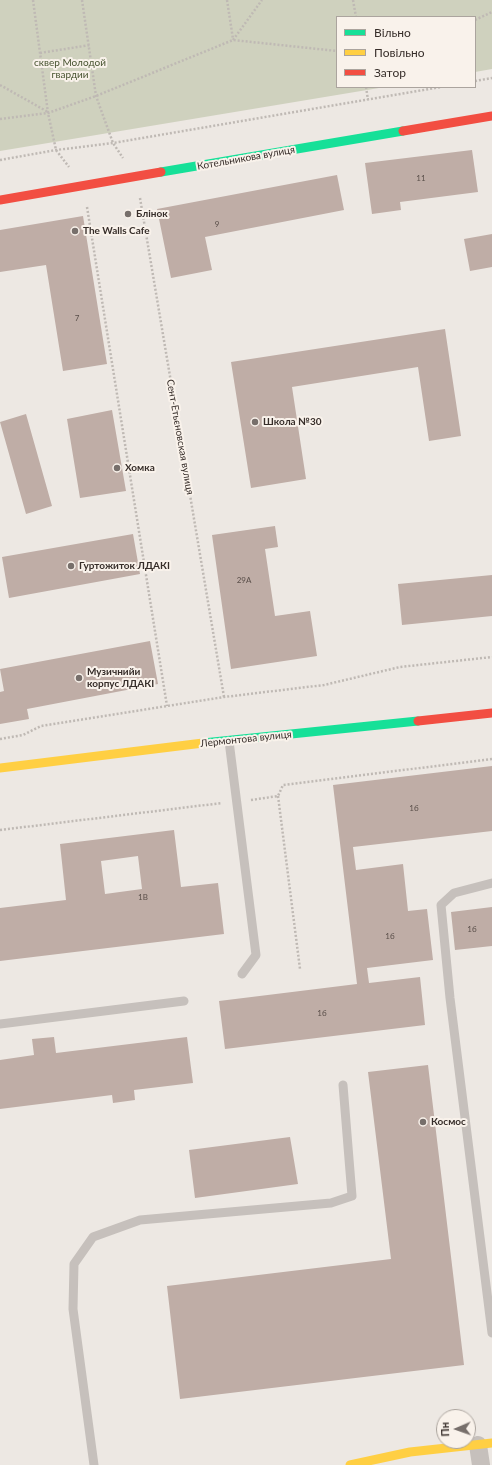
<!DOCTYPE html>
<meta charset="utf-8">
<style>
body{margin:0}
#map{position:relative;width:492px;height:1465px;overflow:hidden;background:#ede8e3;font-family:Lato,sans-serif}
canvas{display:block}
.legend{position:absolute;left:336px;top:16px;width:140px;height:72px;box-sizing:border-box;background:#f9f2eb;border:1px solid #aba49e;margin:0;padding:5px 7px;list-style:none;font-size:12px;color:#372e2a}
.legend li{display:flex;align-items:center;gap:8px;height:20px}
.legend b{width:20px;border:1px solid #aba49e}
.north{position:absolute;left:436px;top:1409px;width:40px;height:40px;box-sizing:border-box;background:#f9f2eb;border:1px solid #aba49e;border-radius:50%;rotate:268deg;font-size:11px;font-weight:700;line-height:16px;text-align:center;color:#372e2a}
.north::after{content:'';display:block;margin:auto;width:14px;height:18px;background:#776f6b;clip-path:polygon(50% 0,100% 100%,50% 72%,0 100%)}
</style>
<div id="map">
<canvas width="492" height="1465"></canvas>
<ul class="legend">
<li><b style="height:5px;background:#16e098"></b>Вільно</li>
<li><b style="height:5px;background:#ffcf43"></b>Повільно</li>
<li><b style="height:5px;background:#f24e42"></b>Затор</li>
</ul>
<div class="north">Пн</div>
</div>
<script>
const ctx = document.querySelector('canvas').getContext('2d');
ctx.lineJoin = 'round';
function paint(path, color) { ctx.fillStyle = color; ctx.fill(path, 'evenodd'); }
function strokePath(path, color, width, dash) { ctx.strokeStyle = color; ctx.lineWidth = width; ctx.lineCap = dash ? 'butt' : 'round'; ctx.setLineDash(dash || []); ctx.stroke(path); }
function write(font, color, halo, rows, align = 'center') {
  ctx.font = font + ' Lato,sans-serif'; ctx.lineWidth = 4; ctx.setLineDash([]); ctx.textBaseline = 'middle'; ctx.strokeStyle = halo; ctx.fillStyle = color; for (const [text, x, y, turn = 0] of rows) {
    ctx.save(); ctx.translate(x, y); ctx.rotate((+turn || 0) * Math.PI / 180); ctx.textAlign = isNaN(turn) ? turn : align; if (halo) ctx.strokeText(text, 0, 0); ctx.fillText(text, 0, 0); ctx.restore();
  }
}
paint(new Path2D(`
 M0,0H492V69L475,72V17H337V87H385L0,151Z`), '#cfd1be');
paint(new Path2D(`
 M472,150L478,192L400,202L401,210L372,214L365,163Z
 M337,175L344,210L205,237L212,270L171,278L157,209Z
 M83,216L107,364L63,371L46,265L0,272V230Z
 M492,234V267L470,271L464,239Z
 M445,329L461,436L429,441L418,367L292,387L306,479L251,488L231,362Z
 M112,410L126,491L80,498L67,419Z
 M26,414L52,506L26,514L0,422Z
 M275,526L278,547L265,549L275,616L310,611L317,656L231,669L212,535Z
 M133,534L140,574L9,598L2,557Z
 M492,575V616L402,625L398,584Z
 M150,641L158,684L27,709L29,719L0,724V692L4,691L0,669Z
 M492,766V831L353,847L356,870L403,864L408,911L427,909L433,960L367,968L369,983L420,977L425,1025L225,1049L219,1001L357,984L333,785Z
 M174,830L181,887L218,883L224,934L0,961V908L66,900L60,844ZM138,856L142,889L105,894L101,861Z
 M492,907V946L455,950L451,912Z
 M54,1037L56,1053L187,1037L193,1083L134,1090L135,1100L113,1103L112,1095L0,1109V1060L34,1055L32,1039Z
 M428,1065L464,1365L180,1399L167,1286L391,1259L368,1072Z
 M290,1137L298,1184L195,1198L189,1150Z`), '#bfada6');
strokePath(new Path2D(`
 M33,0L48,113L56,150L69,167
 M82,0L96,96L113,143L123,158
 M227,0L233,39
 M353,0L356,17
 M475,20L492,12
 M233,40L262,0
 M40,53L90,45
 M475,81L492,78
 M0,85L48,112
 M366,87L368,100
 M0,119L48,113L96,96L233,40L337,51
 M0,160L56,150L113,143L441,87
 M140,198L224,697
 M87,207L167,706
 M0,739L23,735L41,726L224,697L324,685L400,667L492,657
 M278,796L300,969
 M251,800L278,796L283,785L492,759
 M0,830L222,803`), '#bfb9b4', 2.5, [2, 2]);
strokePath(new Path2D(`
 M229,741L256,955L242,974
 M492,883L454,893L441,905L450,998L492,1333
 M0,1024L184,1001
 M94,1465L73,1309L74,1264L93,1237L140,1220L331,1203L352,1196L343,1085`), '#c6c0bc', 9);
strokePath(new Path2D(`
 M478,1445L481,1465`), '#c6c0bc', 18);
strokePath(new Path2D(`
 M161,172L403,131
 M203,743L418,721`), '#16e098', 9);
strokePath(new Path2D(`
 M0,768L203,743
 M350,1465L410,1452L492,1443`), '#ffcf43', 9);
strokePath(new Path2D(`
 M403,131L492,116
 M0,200L161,172
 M418,721L492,713`), '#f24e42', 9);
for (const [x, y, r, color] of [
 [128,214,4,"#776f6b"],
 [75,231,4,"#776f6b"],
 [255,422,4,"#776f6b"],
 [117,468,4,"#776f6b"],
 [71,566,4,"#776f6b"],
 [79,678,4,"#776f6b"],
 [423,1122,4,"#776f6b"]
]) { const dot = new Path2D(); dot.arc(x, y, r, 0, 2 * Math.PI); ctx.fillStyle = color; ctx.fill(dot); strokePath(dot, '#f9f2eb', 1.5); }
write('8px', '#594e49', null, [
 ["11",421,178],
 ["9",217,224],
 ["7",77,318],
 ["29А",244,580],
 ["1б",414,808],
 ["1В",143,897],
 ["1б",472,929],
 ["1б",390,936],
 ["1б",322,1013]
]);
write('10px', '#475330', '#f9f2eb', [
 ["сквер Молодой",70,63],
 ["гвардии",70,75]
]);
write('10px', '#372e2a', '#f9f2eb', [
 ["Котельникова вулиця",246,158,-10],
 ["Сент-Етьєновская вулиця",180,437,80],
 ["Лермонтова вулиця",246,739,-6]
]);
write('bold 10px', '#372e2a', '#f9f2eb', [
 ["Блінок",136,214],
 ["The Walls Cafe",83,231],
 ["Школа №30",263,422],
 ["Хомка",125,468],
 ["Гуртожиток ЛДАКІ",79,566],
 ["Музичнийи",87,672],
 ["корпус ЛДАКІ",87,684],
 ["Космос",431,1122]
], 'left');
</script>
